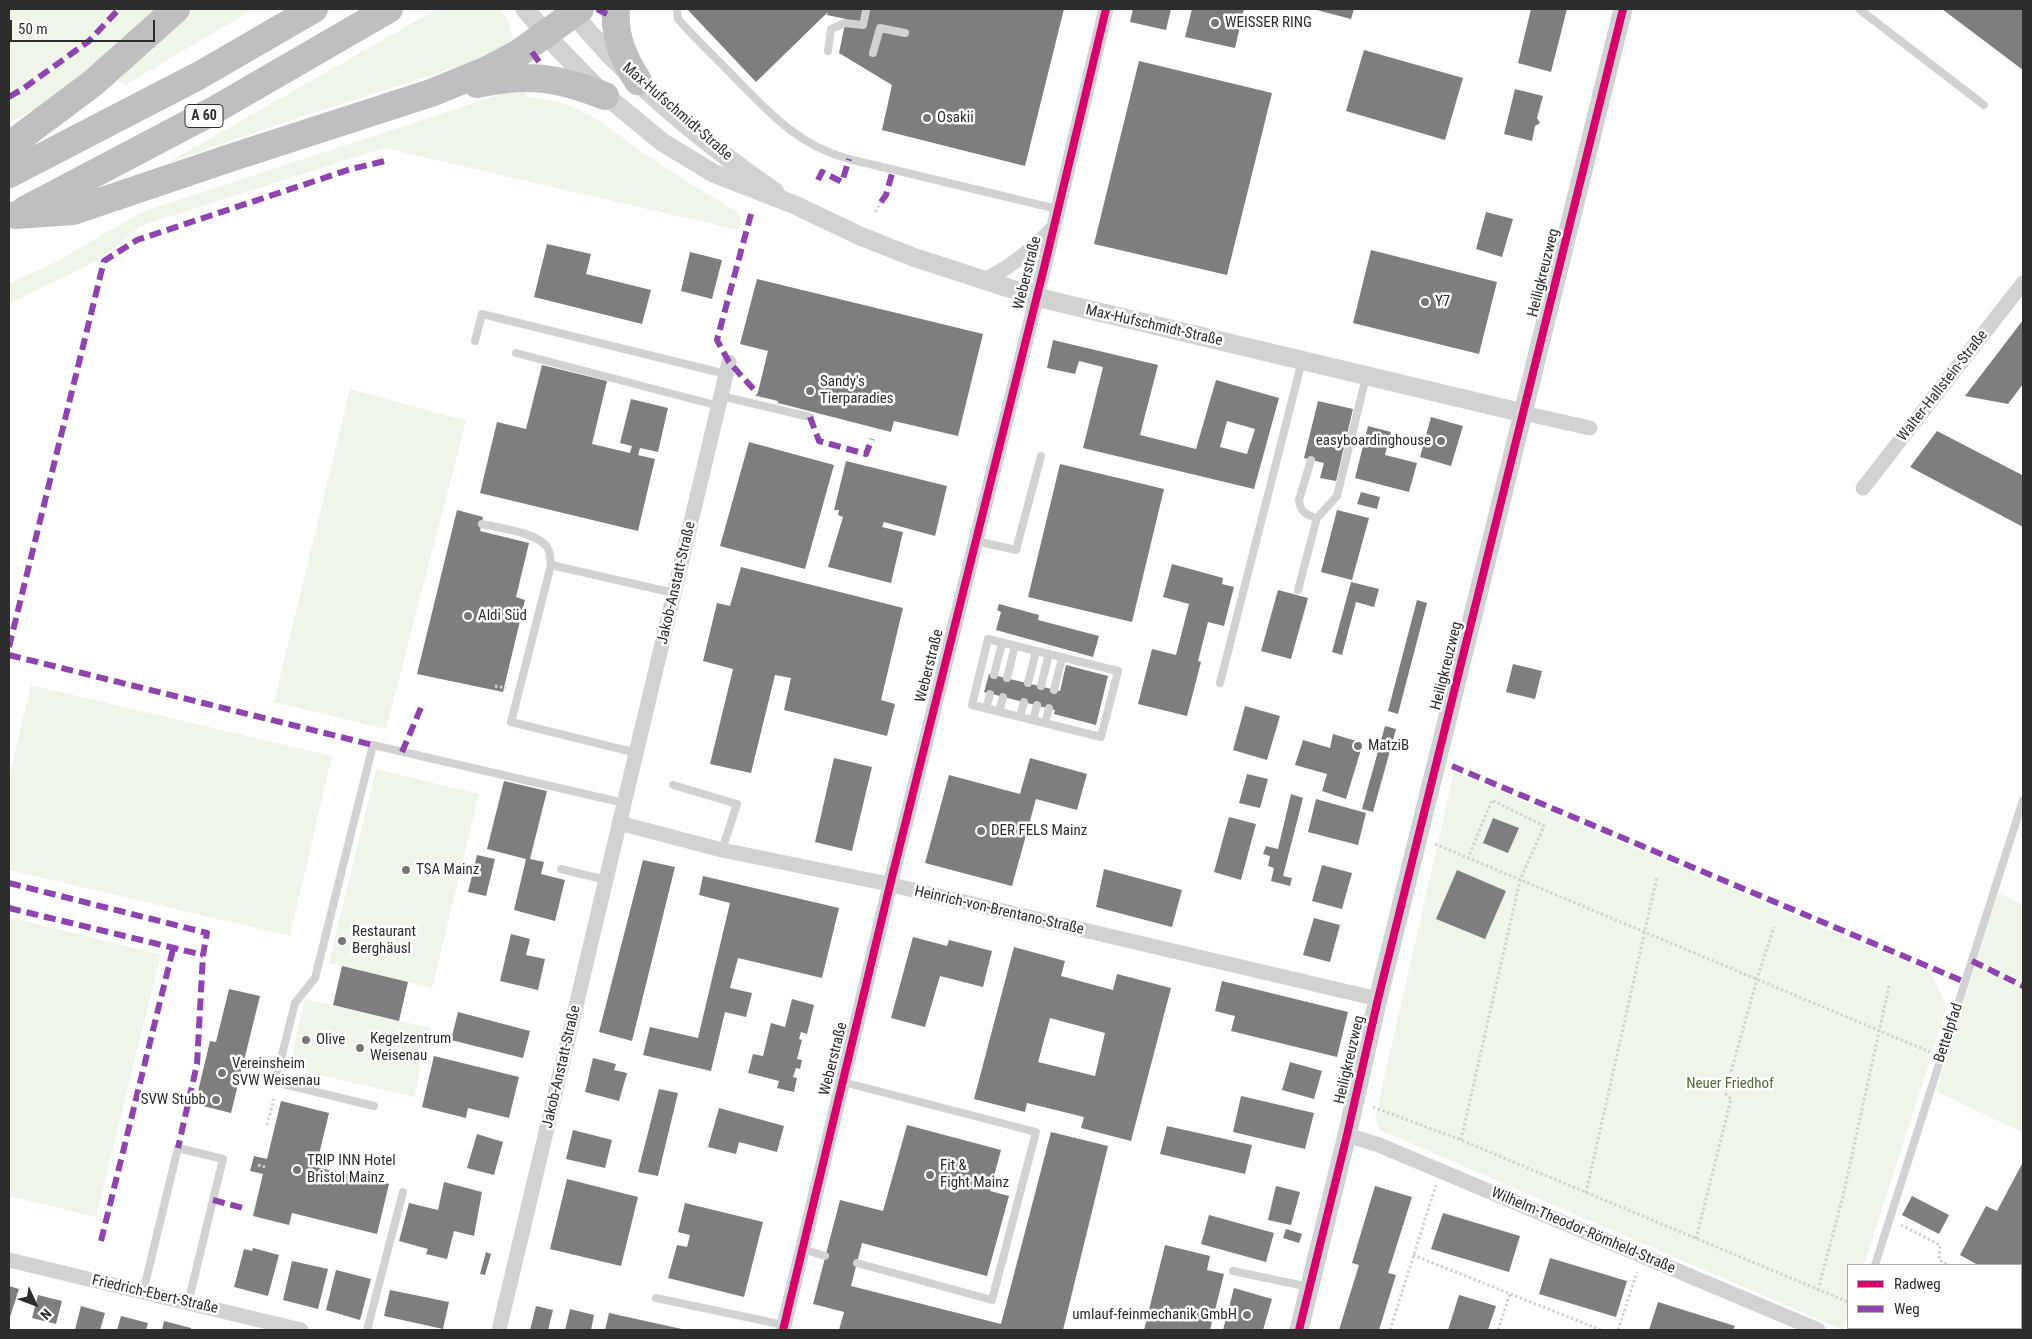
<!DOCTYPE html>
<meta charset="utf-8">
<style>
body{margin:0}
#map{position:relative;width:2032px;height:1339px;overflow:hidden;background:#fff;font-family:"Roboto Condensed",sans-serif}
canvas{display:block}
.frame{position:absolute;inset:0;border:10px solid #2d2d2d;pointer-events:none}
.legend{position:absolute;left:1847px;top:1264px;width:175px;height:65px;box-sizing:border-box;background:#fff;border:1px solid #ababab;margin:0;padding:6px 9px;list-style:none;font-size:15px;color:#2d2d2d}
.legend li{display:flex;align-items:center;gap:10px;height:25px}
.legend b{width:25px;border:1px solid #ababab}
.north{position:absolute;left:10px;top:1279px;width:50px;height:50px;-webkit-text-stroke:4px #fff;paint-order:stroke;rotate:133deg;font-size:14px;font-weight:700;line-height:20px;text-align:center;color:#2d2d2d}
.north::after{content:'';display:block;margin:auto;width:18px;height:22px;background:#2d2d2d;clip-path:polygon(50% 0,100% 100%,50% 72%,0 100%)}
.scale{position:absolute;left:10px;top:20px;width:145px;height:22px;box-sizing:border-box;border:2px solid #2d2d2d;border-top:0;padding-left:6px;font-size:15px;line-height:18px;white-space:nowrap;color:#2d2d2d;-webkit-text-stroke:4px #fff;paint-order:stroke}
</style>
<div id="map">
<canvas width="2032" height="1339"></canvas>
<div class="frame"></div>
<ul class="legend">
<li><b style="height:6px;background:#d6006c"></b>Radweg</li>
<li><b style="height:6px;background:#8e44ad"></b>Weg</li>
</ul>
<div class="north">N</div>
<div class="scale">50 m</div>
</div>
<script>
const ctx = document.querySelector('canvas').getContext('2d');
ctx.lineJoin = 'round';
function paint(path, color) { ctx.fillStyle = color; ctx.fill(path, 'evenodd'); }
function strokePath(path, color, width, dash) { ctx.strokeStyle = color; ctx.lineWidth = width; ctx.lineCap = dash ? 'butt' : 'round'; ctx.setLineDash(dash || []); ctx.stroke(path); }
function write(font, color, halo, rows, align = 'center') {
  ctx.font = font + ' "Roboto Condensed",sans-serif'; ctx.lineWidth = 5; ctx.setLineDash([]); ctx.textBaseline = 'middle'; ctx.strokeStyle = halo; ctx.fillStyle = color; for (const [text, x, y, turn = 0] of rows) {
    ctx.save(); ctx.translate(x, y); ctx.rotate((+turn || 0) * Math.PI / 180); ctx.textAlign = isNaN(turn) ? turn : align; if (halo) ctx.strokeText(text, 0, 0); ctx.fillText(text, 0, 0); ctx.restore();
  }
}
paint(new Path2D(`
 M9,9H161L52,100L9,123Z
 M192,9H254L125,85L123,82L120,83L118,80Z
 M437,9H500L508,21L515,45L497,54L297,118L169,163V162Z
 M526,86L525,97C582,100 607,128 651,158C679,177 709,195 739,213L741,224L738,230L384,148L140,226L106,256L9,304V283L52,264L142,212Z
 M350,389L466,421L386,729L274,702Z
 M31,685L332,756L290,936L9,870V777Z
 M376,769L479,794L432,988L329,963Z
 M1454,772L1931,973L1947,1007L1864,1265H1848V1315L1843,1330L1380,1130L1375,1118Z
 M1998,893L2023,905V1133L1936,1091Z
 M9,917L161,955L96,1217L9,1196Z
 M305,999L430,1028L414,1097L289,1068Z`), '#f0f5ea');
paint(new Path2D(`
 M687,9H1064L1025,166L882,130L892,85L839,53L846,19L827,15L828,12L756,82Z
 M1133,9H1171L1166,30L1130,22Z
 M1192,9H1244L1235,48L1185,37Z
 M1313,9H1354L1351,19Z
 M1531,9H1567L1551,72L1518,63Z
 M1942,9H2023V70Z
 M1364,50L1463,78L1445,140L1346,111Z
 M1139,61L1272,93L1227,275L1094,244Z
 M1515,89L1543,96L1537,118L1540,123L1535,126L1532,141L1504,134Z
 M1486,212L1513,219L1502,257L1476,249Z
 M547,244L591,254L586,274L651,290L642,324L534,297Z
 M1371,250L1497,282L1479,354L1353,323Z
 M690,252L722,260L712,299L681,291Z
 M757,279L983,334L958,436L894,421L891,432L778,403V401L757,396L768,351L740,344Z
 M2023,320V384L2008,404L1965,396Z
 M1053,340L1158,365L1140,435L1196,449L1216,380L1279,398L1254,489L1083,448L1103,367L1079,361L1075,374L1047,368ZM1227,421L1255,429L1247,454L1220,447Z
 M542,365L607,381L592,444L630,453L632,446L620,443L631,399L668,408L658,452L640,448L638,455L655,459L638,531L480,493L497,422L526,429Z
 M1318,401L1353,409L1336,481L1320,478L1324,463L1304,458Z
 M1431,417L1463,426L1451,466L1420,457Z
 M1368,426L1391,432L1385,455L1417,463L1409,492L1355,478Z
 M1937,431L2022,475L2023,474V527L1910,467Z
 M749,442L834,465L805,569L720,546Z
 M846,461L947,486L935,536L884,522L882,527L903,532L891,583L828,567L843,517L838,515L839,510H834Z
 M1060,464L1164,489L1132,622L1028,597Z
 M1361,492L1380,497L1377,509L1357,504Z
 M457,510L483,517L480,531L529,543L516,597L525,600L503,692L417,674Z
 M1337,510L1369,518L1352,580L1321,572Z
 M1172,564L1223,578L1222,584L1234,587L1224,626L1208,622L1198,661L1201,662L1187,716L1138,704L1152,649L1176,655L1189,604L1163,597Z
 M741,567L903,608L881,700L895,704L887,736L784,710L791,678L775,675L751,773L710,764L733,669L703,661L717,603L730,606Z
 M1351,582L1379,589L1374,607L1356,602L1342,655L1332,652Z
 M1278,590L1308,598L1291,659L1261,651Z
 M1417,600L1427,603L1398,714L1388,711Z
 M999,604L1039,615L1038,620L1099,636L1093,657L996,630L1001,612L997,610Z
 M1513,664L1542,671L1535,699L1506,692Z
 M1066,665L1108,676L1096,725L1054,714L1055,710L984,692L989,674L1060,691Z
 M1245,706L1280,716L1267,760L1233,750Z
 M1385,726L1396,729L1373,812L1362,809Z
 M1333,734L1363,743L1346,799L1322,791L1327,774L1295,765L1303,740L1330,748Z
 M834,758L872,767L852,851L815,842Z
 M1030,758L1087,774L1077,810L1036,799L1012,886L925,863L949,775L1020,794Z
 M1247,774L1268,779L1260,808L1239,803Z
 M504,781L547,791L530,859L544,862L541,874L565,880L555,921L514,910L526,859L487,849Z
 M1291,794L1303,798L1283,876L1292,878L1290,886L1271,881L1274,868L1268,866L1270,856L1263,854L1266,846L1278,849Z
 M1316,799L1366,813L1358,845L1308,832Z
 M1229,817L1256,824L1241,880L1214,872Z
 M1493,818L1519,828L1508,853L1483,843Z
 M477,855L495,859L486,896L468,892Z
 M643,860L675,867L632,1041L599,1032Z
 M1322,865L1352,873L1342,909L1312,901Z
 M1104,869L1182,890L1172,927L1096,907Z
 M1457,870L1506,891L1485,939L1436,919Z
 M703,876L839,908L822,978L738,958L730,988L752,993L746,1017L725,1012L711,1071L643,1055L650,1027L698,1038L730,903L699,895Z
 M1314,918L1340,925L1330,962L1303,955Z
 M511,934L530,939L526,955L545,959L538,990L500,981Z
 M913,937L947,946L949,940L992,951L983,987L940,976L925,1027L891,1018Z
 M1014,947L1065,961L1061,976L1113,990L1117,974L1171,988L1131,1141L1081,1128L1084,1117L1027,1103L1025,1112L974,1099ZM1050,1018L1105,1033L1095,1076L1038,1062Z
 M342,966L408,982L399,1021L333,1005Z
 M1222,981L1348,1012L1337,1057L1231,1031L1235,1016L1215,1011Z
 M229,989L260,996L231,1113L195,1104L210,1041L216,1042Z
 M792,999L814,1005L807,1034L801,1032L799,1039L802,1040L797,1059L802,1060L800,1069L796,1068L793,1077L797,1078L794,1092L777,1088L779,1081L748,1073L753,1054L763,1056L771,1023L785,1027Z
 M458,1012L530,1031L523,1058L451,1040Z
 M434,1056L519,1077L509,1118L468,1108L466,1118L422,1107Z
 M593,1058L616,1064L614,1070L627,1073L619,1101L585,1092Z
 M1290,1062L1322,1071L1314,1099L1282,1090Z
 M659,1089L678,1093L658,1176L638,1172Z
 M1241,1096L1314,1113L1305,1149L1233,1132Z
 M281,1101L329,1113L316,1167L389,1184L377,1234L292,1213L289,1225L253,1216L263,1174L250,1171L254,1156L267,1159Z
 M719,1108L784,1126L777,1152L739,1142L736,1154L708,1147Z
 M907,1125L1001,1150L990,1191L1009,1196L987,1276L862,1243L851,1286L1001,1324L1051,1132L1108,1146L1063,1330H839L844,1312L813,1304L840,1200L883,1211Z
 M1167,1126L1252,1145L1245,1174L1160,1154Z
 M573,1130L612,1140L605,1168L566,1159Z
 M477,1134L503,1142L494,1175L467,1168Z
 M2023,1162V1289L2021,1288V1265H1978L1960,1255L1986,1206L1997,1211Z
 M567,1179L638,1197L621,1266L550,1249Z
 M444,1182L482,1192L474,1236L454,1231L447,1259L426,1254L428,1249L399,1241L409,1203L438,1210Z
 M1276,1186L1300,1192L1291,1225L1268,1220Z
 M1375,1186L1412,1197L1388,1273L1396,1275L1379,1330H1339L1359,1265L1352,1263Z
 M1912,1196L1949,1215L1939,1234L1902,1215Z
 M685,1203L763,1222L744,1297L668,1278L677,1245L687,1247L690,1235L678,1232Z
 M1443,1213L1520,1236L1509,1272L1431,1249Z
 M1209,1215L1274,1233L1266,1262L1201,1244Z
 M1286,1229L1302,1234L1299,1243L1283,1238Z
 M1165,1245L1210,1256L1207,1270L1224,1274L1210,1330H1144Z
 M253,1248L279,1255L268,1296L234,1287L244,1249L252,1251Z
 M486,1252L491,1254L485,1275L480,1274Z
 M1550,1258L1627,1281L1616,1317L1539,1294Z
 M292,1261L328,1269L318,1309L283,1300Z
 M336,1270L371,1279L360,1320L326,1310Z
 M9,1286L19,1289L10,1317H9Z
 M1234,1288L1272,1299L1263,1330H1223Z
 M390,1290L449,1302L443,1329L384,1316Z
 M38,1295L62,1301L56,1324L32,1318Z
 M1459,1295L1496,1306L1488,1330H1448Z
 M1658,1302L1735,1326L1733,1330H1649Z
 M81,1306L105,1313L100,1330H75Z
 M536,1306L553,1310L548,1330H530Z
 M570,1309L594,1315L591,1330H565Z
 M609,1313L682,1329V1330H605Z
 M121,1316L148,1323L146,1330H117Z
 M164,1321L191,1328V1330H162Z
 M1904,1328H1948L1946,1330H1908Z
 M1976,1328H2014L2019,1330H1975Z`), '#7e7e7e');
strokePath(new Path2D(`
 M875,212L881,202
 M495,686L506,688
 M1435,844L1930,1052
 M1373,1107L1461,1140L1848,1302
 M267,1125L274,1099
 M1461,1140L1520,880L1544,826L1492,800L1468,858
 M258,1165L265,1167
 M1586,1193L1657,877
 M1901,1225L1940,1245L1939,1260L1949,1265
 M1696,1239L1731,1099L1725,1093L1757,979L1774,927
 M1413,1255L1601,1330
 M1818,1290L1843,1196L1889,986
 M2021,1303L2023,1304
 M1390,1330L1436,1185
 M1498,1330L1510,1294
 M1618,1330L1637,1272`), '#d2d2d2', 3, [2.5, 2.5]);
strokePath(new Path2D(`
 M677,9L678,19L689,31C706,49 724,66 740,83C774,118 801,146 849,159L1057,209
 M1859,9L1984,105
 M828,51L831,29L845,23L863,25L866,11
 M873,53L880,28L905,33
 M475,341L482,314L726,374
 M516,353L719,406
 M721,396L810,417
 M1311,460L1299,500C1300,512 1306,515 1317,518
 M482,524C499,528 541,533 548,549C551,554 550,560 551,565
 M976,541L1016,550L1041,456
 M1298,590L1317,518L1337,496L1366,377
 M988,639L1118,671L1101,737L972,705Z
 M994,675L1002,643
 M1007,678L1015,646
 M1028,683L1036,651
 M1220,683L1302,361
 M1041,686L1049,654
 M1054,690L1062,658
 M986,709L990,694
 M999,712L1003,697
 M1020,717L1024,702
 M1033,720L1037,705
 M1045,723L1049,708
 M637,753L511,722L551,565L674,593
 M673,785L737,804L722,850
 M561,869L606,880
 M843,1082L1036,1132L992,1300L857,1263
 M374,1106L275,1082L295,1003L315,978L373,745L624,803
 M802,1249L825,1256
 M1875,1265L2023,800
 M1233,1271L1309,1287
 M143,1292L178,1148L223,1159L188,1303
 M656,1298L784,1325
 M367,1330L403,1192
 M1854,1330L1855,1328
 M1960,1330L1961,1328`), '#d2d2d2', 8);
strokePath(new Path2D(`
 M982,281C1010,268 1031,251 1052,229
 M1523,413L1590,428
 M1863,488L2023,283
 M619,823L722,850L879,882L1378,999
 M1347,1135L1379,1145L1818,1330
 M9,1260L301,1330
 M499,1330L729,362
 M783,1330L890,885L1044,268L1106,9`), '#d2d2d2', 15);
strokePath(new Path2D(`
 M525,9L559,49L598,89L662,142L713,173L795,205L860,236L913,257L1036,297L1523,413
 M569,9C626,79 700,140 775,192
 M1299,1330L1347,1135L1378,999L1623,9`), '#d2d2d2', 19);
strokePath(new Path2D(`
 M616,9C614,36 623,58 638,81
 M477,84C527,73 557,77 605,96
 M9,146L93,83L176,9
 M9,174L200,75L314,9
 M25,210L211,112L389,9
 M16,215L73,211L233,157L431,93L485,71L519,53L580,9`), '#bfbfbf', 28);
strokePath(new Path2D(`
 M597,9L607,14
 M532,52L542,66
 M9,97L24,88L89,41L119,9
 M818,180L822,172L842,182L849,159
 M881,202L886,195L893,170
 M751,214L717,340L729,362L758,394
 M810,417L819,441L866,454L872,439
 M9,647L104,261L137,240L351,169L385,161
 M9,655L373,745
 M402,752L423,703
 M1452,766L1965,982
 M9,883L207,933L203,955L197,1064L178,1148
 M9,908L203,955
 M1972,961L2023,986
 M213,1200L247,1209
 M101,1241L173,949`), '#8e44ad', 6, [12, 6]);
strokePath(new Path2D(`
 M783,1330L890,885L1044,268L1106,9
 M1299,1330L1347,1135L1378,999L1623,9`), '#d6006c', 8);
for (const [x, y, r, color] of [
 [1215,23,5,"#767676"],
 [927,118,5,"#767676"],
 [1425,302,5,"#767676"],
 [810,391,5,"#767676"],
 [1441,441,5,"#767676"],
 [468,616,5,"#767676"],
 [1358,746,5,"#767676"],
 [981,831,5,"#767676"],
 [406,870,5,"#767676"],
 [342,941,5,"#767676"],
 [306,1040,5,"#767676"],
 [360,1048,5,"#767676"],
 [222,1073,5,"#767676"],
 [216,1100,5,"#767676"],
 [297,1170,5,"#767676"],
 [930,1175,5,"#767676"],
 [1247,1315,5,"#767676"]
]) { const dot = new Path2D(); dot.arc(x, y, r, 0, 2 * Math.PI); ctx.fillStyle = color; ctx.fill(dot); strokePath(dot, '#fff', 2); }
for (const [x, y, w] of [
 [204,116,38]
]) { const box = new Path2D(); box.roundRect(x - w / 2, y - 11.5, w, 23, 4); ctx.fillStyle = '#fff'; ctx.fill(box); strokePath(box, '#2d2d2d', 1); }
write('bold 14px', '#2d2d2d', null, [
 ["A 60",204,116]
]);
write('15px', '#2d2d2d', '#fff', [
 ["WEISSER RING",1225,23],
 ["Osakii",937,118],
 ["Y7",1435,302],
 ["Sandy's",820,382],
 ["Tierparadies",820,399],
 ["easyboardinghouse",1431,441,"right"],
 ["Aldi Süd",478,616],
 ["MatziB",1368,746],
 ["DER FELS Mainz",991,831],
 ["TSA Mainz",416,870],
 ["Restaurant",352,932],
 ["Berghäusl",352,949],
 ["Kegelzentrum",370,1039],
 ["Weisenau",370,1056],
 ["Olive",316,1040],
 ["Vereinsheim",232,1064],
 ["SVW Weisenau",232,1081],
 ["SVW Stubb",206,1100,"right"],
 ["TRIP INN Hotel",307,1161],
 ["Bristol Mainz",307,1178],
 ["Fit &",940,1166],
 ["Fight Mainz",940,1183],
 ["umlauf-feinmechanik GmbH",1237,1315,"right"]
], 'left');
write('15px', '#2d2d2d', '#fff', [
 ["Max-Hufschmidt-Straße",677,112,41],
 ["Weberstraße",1028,273,-76],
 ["Heiligkreuzweg",1544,273,-76],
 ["Max-Hufschmidt-Straße",1154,326,13],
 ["Walter-Hallstein-Straße",1943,386,-52],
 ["Jakob-Anstatt-Straße",677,583,-77],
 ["Weberstraße",930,666,-76],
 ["Heiligkreuzweg",1447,666,-76],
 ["Heinrich-von-Brentano-Straße",999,911,13],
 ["Bettelpfad",1949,1033,-72],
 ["Weberstraße",834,1059,-76],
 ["Heiligkreuzweg",1350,1060,-77],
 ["Jakob-Anstatt-Straße",562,1067,-77],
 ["Wilhelm-Theodor-Römheld-Straße",1583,1231,23],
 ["Friedrich-Ebert-Straße",155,1295,13]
]);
write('15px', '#516b37', '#fff', [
 ["Neuer Friedhof",1730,1084]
]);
</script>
